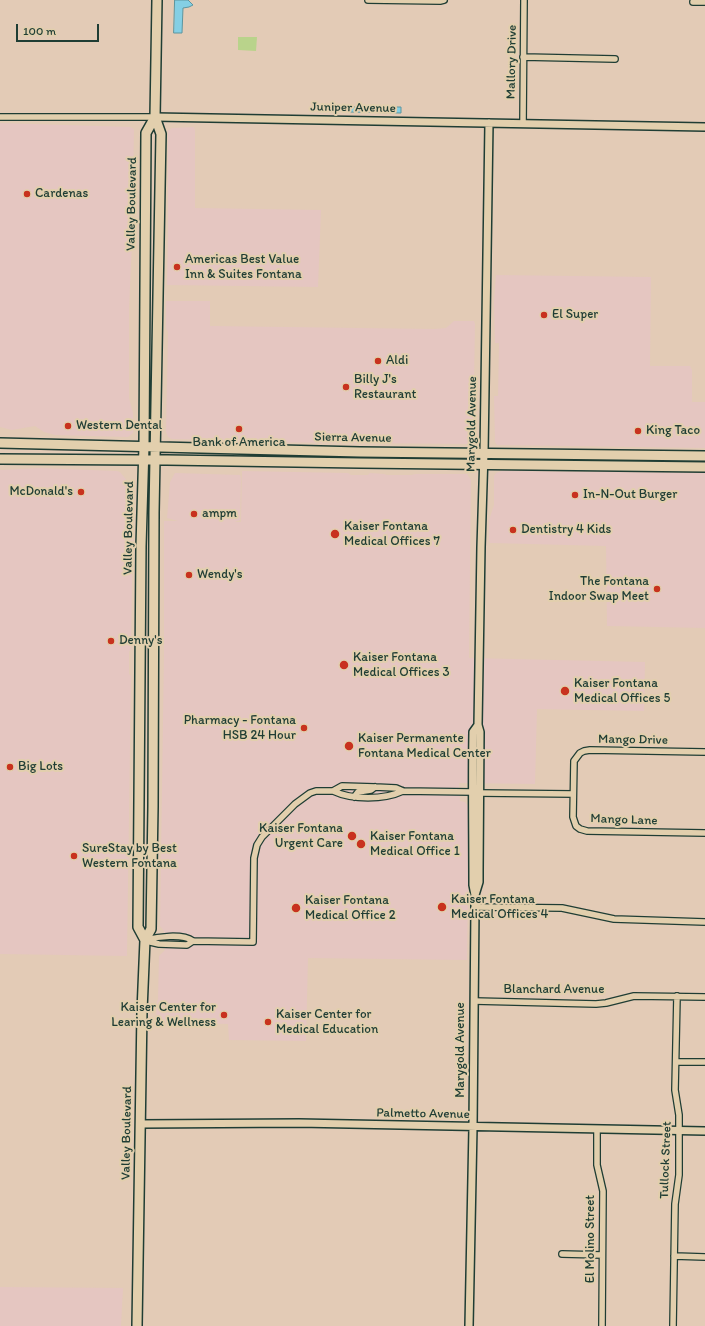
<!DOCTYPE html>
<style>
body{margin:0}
#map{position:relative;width:705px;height:1326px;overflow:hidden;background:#e3cbb6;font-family:Itim,sans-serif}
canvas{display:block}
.scale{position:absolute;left:16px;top:24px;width:83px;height:18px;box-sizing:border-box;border:2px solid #1f3d34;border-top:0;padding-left:5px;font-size:12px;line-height:14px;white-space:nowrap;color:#1f3d34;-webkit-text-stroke:3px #e2cfad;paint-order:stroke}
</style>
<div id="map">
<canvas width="705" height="1326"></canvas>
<div class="scale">100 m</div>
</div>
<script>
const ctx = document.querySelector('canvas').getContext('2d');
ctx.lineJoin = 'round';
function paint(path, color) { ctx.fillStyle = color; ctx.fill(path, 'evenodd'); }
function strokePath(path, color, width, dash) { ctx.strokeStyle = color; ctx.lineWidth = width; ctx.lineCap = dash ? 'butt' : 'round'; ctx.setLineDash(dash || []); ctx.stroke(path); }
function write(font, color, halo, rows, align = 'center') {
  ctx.font = font + ' Itim,sans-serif'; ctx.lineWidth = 4; ctx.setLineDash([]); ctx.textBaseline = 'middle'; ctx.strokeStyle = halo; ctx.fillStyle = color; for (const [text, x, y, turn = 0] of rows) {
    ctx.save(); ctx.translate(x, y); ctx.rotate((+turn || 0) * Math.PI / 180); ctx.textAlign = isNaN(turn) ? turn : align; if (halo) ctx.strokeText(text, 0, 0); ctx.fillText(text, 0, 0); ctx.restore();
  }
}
paint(new Path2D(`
 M0,123L130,127L134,129L132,242L129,308V398L133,413V433L128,437L55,435L44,432L35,426L12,430L0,427Z
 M194,127L195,130V208L321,210L318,287L167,285L168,227V131L172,128Z
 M496,275L651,277L650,366H690L692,370V402H705V448L497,445L495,442L494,396H498L499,343H495L494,301Z
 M166,301H210V326L434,329L446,328L454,321H474L475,324L473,442L471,444L239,442L226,440L172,439L168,437L166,432L168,332L166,328Z
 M40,468L117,471L120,472L132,487L133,513L131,649L129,652V674L131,676L127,956L0,954V470Z
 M242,471L348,473L351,475H368L370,473L384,474L387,475H411L416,474H467L471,480L469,658L645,662L644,711L537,709L535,784L459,783L460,801L465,802L469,808L467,960L308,958L306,1041L229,1040L228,1024L156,1022L157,1001L158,1000L159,956L165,950L164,931L160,926L164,653V521H178L167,518L170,482L175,473L240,475L241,478L240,520L235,522H241Z
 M502,471L705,473V628L607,626L606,546L490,543L489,540V520L494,505V476L496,473Z
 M0,1287L123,1288L121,1326H0Z`), '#e5c6c1');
paint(new Path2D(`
 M238,37H257L256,51L238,50Z`), '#b9d38b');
const water = new Path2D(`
 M175,0H188L193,5L189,7L183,8L182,33H174Z
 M348,107H401V113L349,112Z`);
paint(water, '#84cfe4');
strokePath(water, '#5c959e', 1);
const minor = new Path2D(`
 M368,0L440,1L444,0
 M693,2H705
 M523,57L615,59
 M0,117H155
 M523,124L524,0
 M705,752L590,750L584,751L580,753L574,761L573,817L576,826L580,829L587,831L705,833
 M333,791C352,800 384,800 403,791
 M480,793L573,794
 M354,797L358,792L371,790L375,787
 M475,907L562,908L614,919L705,922
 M145,940C157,937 182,933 193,941L253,942L254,858L257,845L262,837L295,804L310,793L316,791H333L342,786L375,787L396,788L403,791L472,792
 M146,941L159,944L187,945L193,941
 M474,1001L596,1004L606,1003L634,996L705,997
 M676,1062H705
 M597,1130V1165L603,1191L602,1326
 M562,1254L602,1255
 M674,1256L705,1257
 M673,1326L675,1204L679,1175V1115L675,1090L677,996`);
const tertiary = new Path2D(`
 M155,117L705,127
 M475,895L479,882V870L480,732L478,725L481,547L484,453L489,123
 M140,1124L299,1123L705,1131
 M469,1326L473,1127L475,907V895L473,885C473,834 472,783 473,732L478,725`);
const primary = new Path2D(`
 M0,443L360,452L705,456
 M0,459L143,460H167L360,463L705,467
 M145,940L138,927L141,546L144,446L146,133L155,117
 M137,1326L142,1011L145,940L151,929L153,807L154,512L161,134L155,117L157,0`);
strokePath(minor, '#1f3d34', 8);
strokePath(tertiary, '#1f3d34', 10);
strokePath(primary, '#1f3d34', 12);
strokePath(minor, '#e2cfad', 5.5);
strokePath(tertiary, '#e2cfad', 7);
strokePath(primary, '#e2cfad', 9);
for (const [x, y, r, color] of [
 [27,194,4,"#c8321e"],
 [177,267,4,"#c8321e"],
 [544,315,4,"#c8321e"],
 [378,361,4,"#c8321e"],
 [346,387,4,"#c8321e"],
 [68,426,4,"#c8321e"],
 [239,429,4,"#c8321e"],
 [638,431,4,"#c8321e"],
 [81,492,4,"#c8321e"],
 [575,495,4,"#c8321e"],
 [194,514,4,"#c8321e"],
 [513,530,4,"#c8321e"],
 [335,534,5,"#c8321e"],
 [189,575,4,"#c8321e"],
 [657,589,4,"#c8321e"],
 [111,641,4,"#c8321e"],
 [344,665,5,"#c8321e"],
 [565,691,5,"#c8321e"],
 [304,728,4,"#c8321e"],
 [349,746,5,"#c8321e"],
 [10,767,4,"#c8321e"],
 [352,836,5,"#c8321e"],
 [361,844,5,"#c8321e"],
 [74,856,4,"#c8321e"],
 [442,907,5,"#c8321e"],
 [296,908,5,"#c8321e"],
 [224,1015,4,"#c8321e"],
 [268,1022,4,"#c8321e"]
]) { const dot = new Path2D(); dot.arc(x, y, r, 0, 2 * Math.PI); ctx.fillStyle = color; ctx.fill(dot); strokePath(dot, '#e2cfad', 1.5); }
write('13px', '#1f3d34', '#e2cfad', [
 ["Mallory Drive",512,62,-89],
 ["Juniper Avenue",353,108,1],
 ["Valley Boulevard",132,204,-89],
 ["Marygold Avenue",472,424,-89],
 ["Sierra Avenue",353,438,1],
 ["Valley Boulevard",129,528,-89],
 ["Mango Drive",633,740,1],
 ["Mango Lane",624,820,2],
 ["Blanchard Avenue",554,990],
 ["Marygold Avenue",461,1050,-90],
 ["Palmetto Avenue",423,1114,1],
 ["Valley Boulevard",127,1133,-89],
 ["Tullock Street",666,1160,-88],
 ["El Molino Street",591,1239,-90]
]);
write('13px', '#1f3d34', '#e2cfad', [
 ["Cardenas",35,194],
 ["Americas Best Value",185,260],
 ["Inn & Suites Fontana",185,275],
 ["El Super",552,315],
 ["Aldi",386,361],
 ["Billy J's",354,380],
 ["Restaurant",354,395],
 ["Western Dental",76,426],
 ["King Taco",646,431],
 ["Bank of America",239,443,"center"],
 ["McDonald's",73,492,"right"],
 ["In-N-Out Burger",583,495],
 ["ampm",202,514],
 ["Kaiser Fontana",344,527],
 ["Medical Offices 7",344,542],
 ["Dentistry 4 Kids",521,530],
 ["Wendy's",197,575],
 ["The Fontana",649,582,"right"],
 ["Indoor Swap Meet",649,597,"right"],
 ["Denny's",119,641],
 ["Kaiser Fontana",353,658],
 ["Medical Offices 3",353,673],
 ["Kaiser Fontana",574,684],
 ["Medical Offices 5",574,699],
 ["Pharmacy - Fontana",296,721,"right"],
 ["HSB 24 Hour",296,736,"right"],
 ["Kaiser Permanente",358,739],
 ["Fontana Medical Center",358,754],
 ["Big Lots",18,767],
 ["Kaiser Fontana",343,829,"right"],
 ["Urgent Care",343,844,"right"],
 ["Kaiser Fontana",370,837],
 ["Medical Office 1",370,852],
 ["SureStay by Best",82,849],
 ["Western Fontana",82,864],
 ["Kaiser Fontana",451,900],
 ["Medical Offices 4",451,915],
 ["Kaiser Fontana",305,901],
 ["Medical Office 2",305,916],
 ["Kaiser Center for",216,1008,"right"],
 ["Learing & Wellness",216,1023,"right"],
 ["Kaiser Center for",276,1015],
 ["Medical Education",276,1030]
], 'left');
</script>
